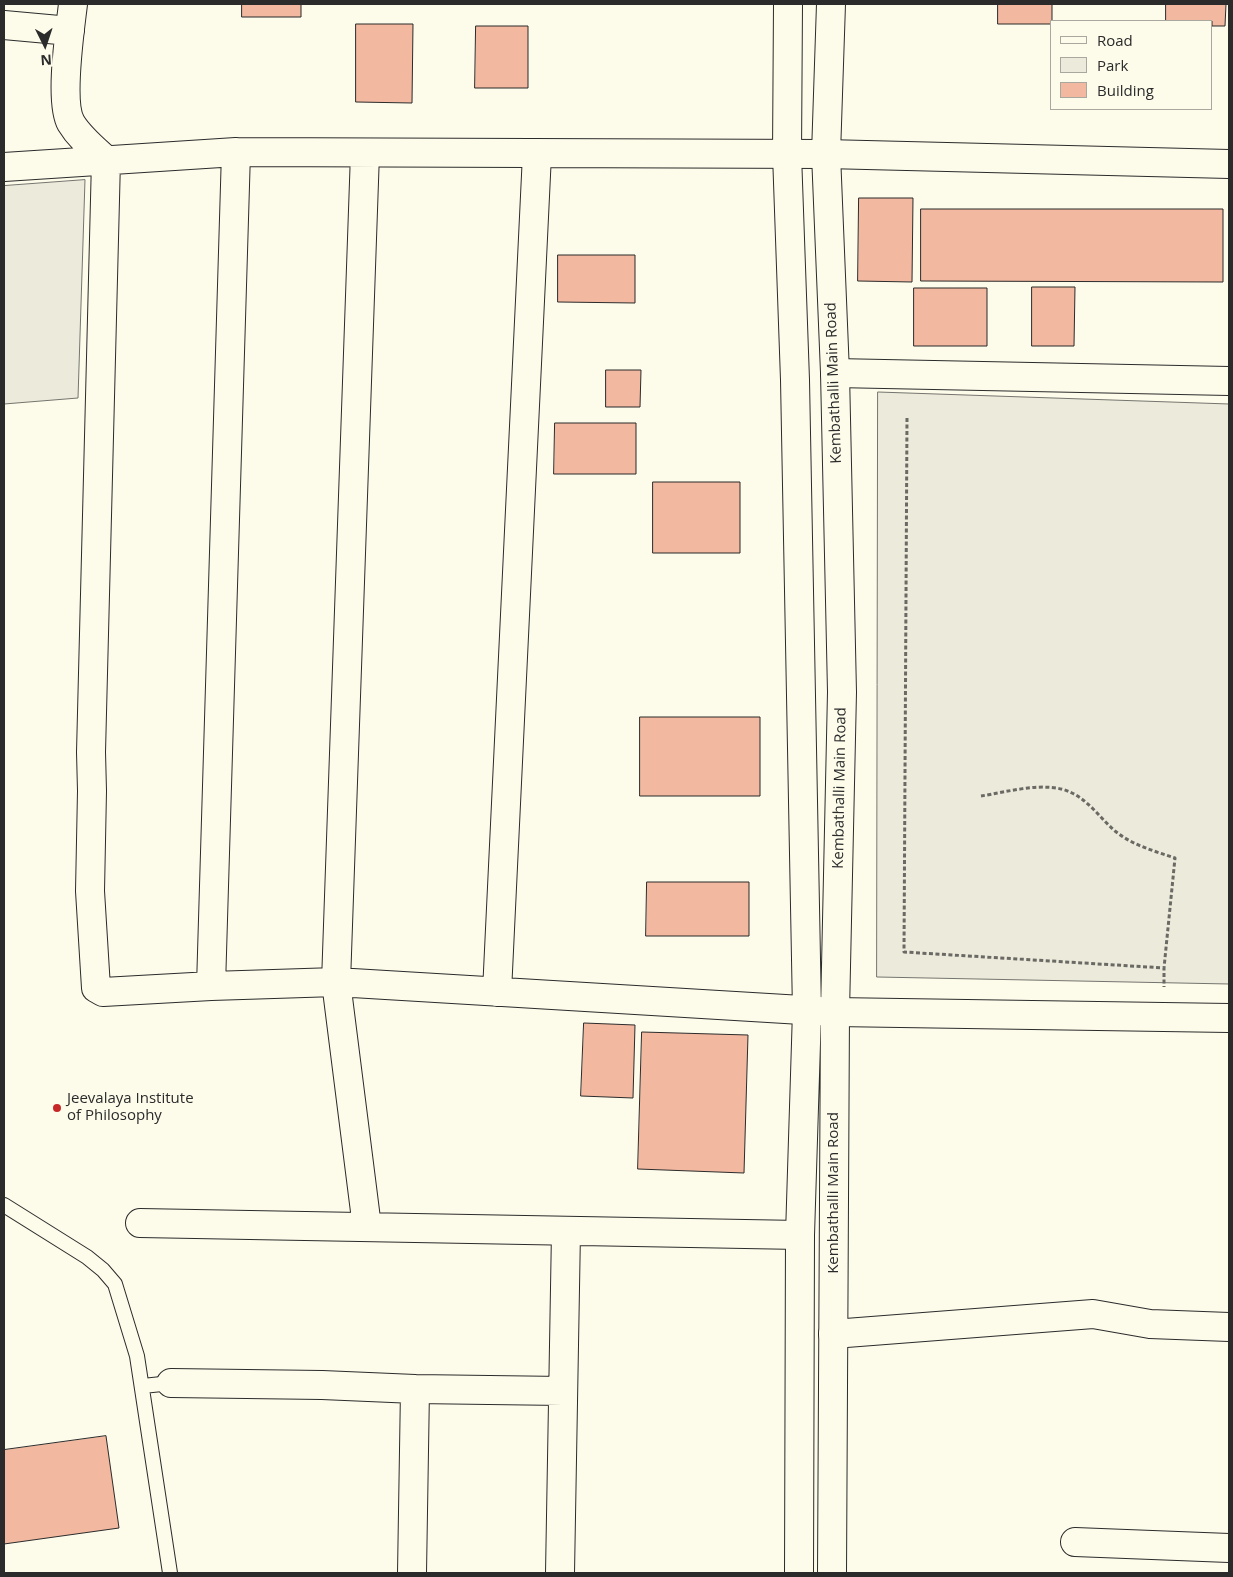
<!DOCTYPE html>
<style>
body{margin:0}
#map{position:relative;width:1233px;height:1577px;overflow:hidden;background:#fdfbea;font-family:"Open Sans",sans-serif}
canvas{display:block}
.frame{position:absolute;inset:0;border:5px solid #2b2b2b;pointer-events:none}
.legend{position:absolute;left:1050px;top:20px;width:162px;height:90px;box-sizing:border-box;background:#fdfbea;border:1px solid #a9a89e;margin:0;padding:6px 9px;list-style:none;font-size:15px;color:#2b2b2b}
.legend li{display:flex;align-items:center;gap:10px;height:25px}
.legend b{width:25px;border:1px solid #a9a89e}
.north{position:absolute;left:20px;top:20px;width:50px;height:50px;-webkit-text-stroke:4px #fdfbea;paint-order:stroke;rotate:176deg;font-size:14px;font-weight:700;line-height:20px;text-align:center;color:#2b2b2b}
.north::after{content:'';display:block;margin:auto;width:18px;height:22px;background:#2b2b2b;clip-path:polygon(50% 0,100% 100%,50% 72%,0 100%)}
</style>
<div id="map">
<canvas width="1233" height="1577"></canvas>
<div class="frame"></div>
<ul class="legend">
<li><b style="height:6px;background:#fdfbea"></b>Road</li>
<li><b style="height:14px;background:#ecebdb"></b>Park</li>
<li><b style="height:14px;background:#f2b8a0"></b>Building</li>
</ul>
<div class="north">N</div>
</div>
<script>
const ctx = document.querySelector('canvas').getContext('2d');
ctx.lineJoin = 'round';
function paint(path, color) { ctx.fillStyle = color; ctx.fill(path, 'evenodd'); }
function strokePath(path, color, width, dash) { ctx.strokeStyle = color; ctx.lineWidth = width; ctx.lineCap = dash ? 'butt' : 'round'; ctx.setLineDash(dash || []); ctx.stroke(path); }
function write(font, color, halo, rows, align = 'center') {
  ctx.font = font + ' "Open Sans",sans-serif'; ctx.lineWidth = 4; ctx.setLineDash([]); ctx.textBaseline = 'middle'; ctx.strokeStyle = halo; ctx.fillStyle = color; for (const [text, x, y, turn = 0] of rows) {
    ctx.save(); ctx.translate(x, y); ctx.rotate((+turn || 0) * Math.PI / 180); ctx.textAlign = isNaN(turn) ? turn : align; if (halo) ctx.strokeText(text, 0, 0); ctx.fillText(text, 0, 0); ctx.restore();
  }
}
const green = new Path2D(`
 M85,180L78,398L4,404V186Z
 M878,392L1229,404V984L877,977Z`);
paint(green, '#ecebdb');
strokePath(green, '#74746e', 1);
const building = new Path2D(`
 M242,4H301V17H242Z
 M998,4H1052V24H998Z
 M1166,4H1226L1225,26H1212V21H1166Z
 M356,24H413L412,103L356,102Z
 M476,26H528V88H475Z
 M859,198H913L912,282L858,281Z
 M921,209H1223V282L921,281Z
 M558,255H635V303L558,302Z
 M1032,287H1075L1074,346H1032Z
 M914,288H987V346H914Z
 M606,370H641L640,407H606Z
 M555,423H636V474H554Z
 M653,482H740V553H653Z
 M640,717H760V796H640Z
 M647,882H749V936H646Z
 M584,1023L635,1025L633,1098L581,1096Z
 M642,1032L748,1035L744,1173L638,1169Z
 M106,1436L119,1528L4,1544V1450Z`);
paint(building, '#f2b8a0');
strokePath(building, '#2b2b2b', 1);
const lane = new Path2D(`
 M4,1205L87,1257L103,1270L115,1284L137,1356L170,1573
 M143,1386L171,1383`);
const street = new Path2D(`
 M73,4C70,30 59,102 71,123C80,138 94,149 106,160
 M4,25L70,31
 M236,152L211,986L336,982L835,1012L1229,1018
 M365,153L336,982L367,1227
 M106,160L91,752L92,791L90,891L96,988L103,992L211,986
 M4,167L236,152L826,154L1229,164
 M835,373L1229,381
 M497,992L537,154
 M140,1223L800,1235
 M833,1334L1093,1314L1150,1324L1229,1327
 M171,1383L322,1385L415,1389
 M1075,1542L1229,1548
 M412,1573L415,1389L563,1391
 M560,1573L566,1231`);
const secondary = new Path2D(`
 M788,4L787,154L795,380L807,1011L800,1235L799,1573
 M831,4L826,154L835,373L842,692L835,1012L832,1573`);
strokePath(lane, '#2b2b2b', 16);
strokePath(street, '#2b2b2b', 30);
strokePath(secondary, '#2b2b2b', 30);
strokePath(new Path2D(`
 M907,418L904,952L1164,968V987
 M981,796C1007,792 1048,780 1072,793C1089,801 1101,819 1115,831C1132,845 1154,851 1175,858L1164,968`), '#6a6964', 3, [4, 2.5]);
strokePath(lane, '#fdfbea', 14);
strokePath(street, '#fdfbea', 28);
strokePath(secondary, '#fdfbea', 28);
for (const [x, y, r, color] of [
 [57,1108,5,"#c62828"]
]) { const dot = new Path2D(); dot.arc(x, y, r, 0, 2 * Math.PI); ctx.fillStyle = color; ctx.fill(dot); strokePath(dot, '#fdfbea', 2); }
write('15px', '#2b2b2b', '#fdfbea', [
 ["Kembathalli Main Road",834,383,-92],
 ["Kembathalli Main Road",840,788,-89],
 ["Kembathalli Main Road",834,1193,-90]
]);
write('15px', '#2b2b2b', '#fdfbea', [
 ["Jeevalaya Institute",67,1099],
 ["of Philosophy",67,1116]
], 'left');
</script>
